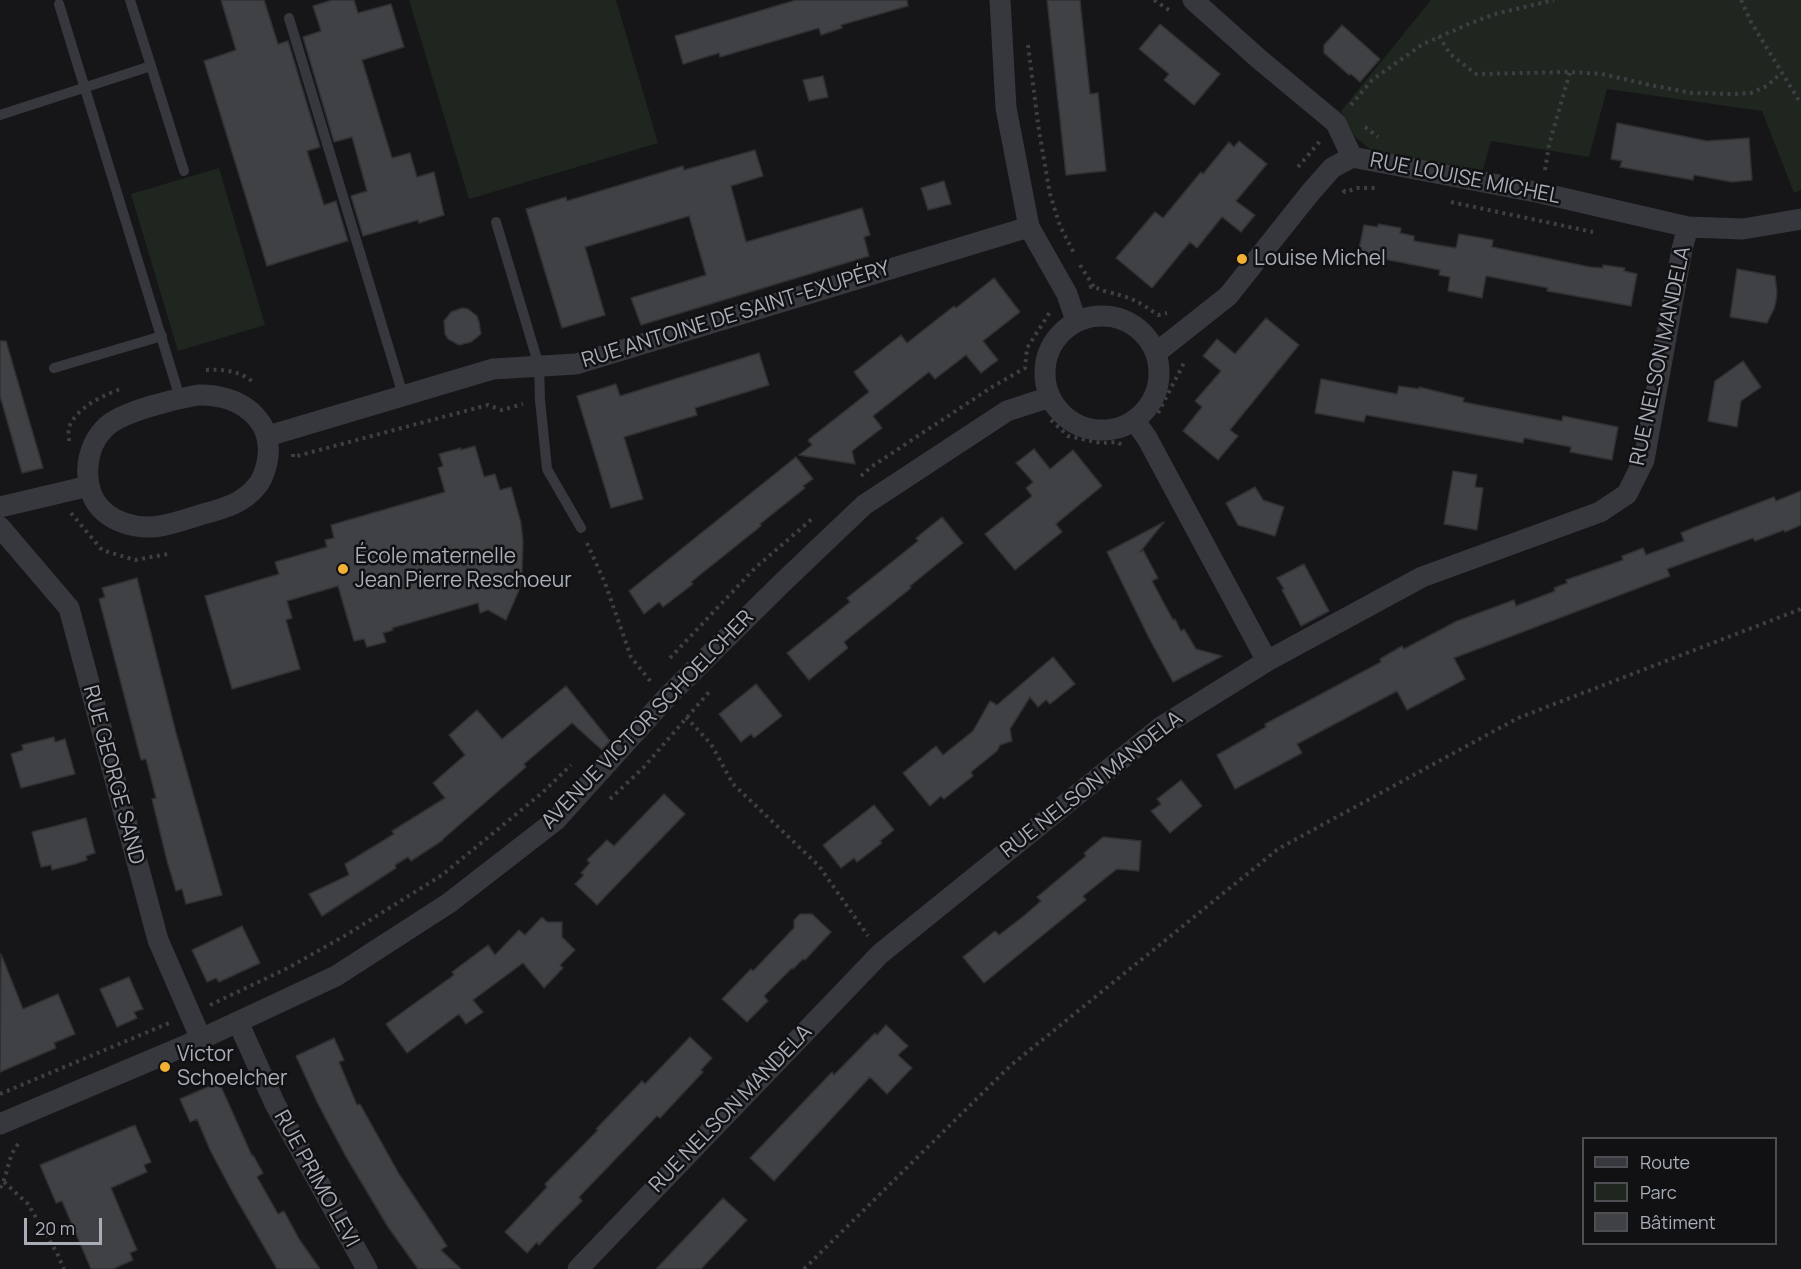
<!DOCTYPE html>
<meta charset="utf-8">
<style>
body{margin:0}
#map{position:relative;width:1801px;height:1269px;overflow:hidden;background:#161618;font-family:Manrope,sans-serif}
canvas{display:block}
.legend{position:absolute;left:1582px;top:1137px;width:195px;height:108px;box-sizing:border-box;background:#111113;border:2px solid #4d4f55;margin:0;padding:8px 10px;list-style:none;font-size:18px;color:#a8adb8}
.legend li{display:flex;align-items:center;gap:12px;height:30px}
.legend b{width:30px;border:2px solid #4d4f55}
.scale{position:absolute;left:24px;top:1218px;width:78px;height:27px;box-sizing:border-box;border:3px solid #a8adb8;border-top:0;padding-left:8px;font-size:18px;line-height:21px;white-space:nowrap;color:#a8adb8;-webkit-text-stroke:4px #111113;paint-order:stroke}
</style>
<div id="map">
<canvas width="1801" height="1269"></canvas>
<ul class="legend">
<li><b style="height:8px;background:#37383d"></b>Route</li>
<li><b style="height:16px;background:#1e261f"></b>Parc</li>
<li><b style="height:16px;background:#404145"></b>Bâtiment</li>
</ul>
<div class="scale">20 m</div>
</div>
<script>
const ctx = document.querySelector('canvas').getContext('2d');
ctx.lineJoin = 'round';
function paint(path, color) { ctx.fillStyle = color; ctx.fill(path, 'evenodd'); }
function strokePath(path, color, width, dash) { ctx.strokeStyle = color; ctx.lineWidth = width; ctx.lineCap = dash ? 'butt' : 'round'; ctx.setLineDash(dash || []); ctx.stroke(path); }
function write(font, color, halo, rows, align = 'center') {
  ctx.font = font + ' Manrope,sans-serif'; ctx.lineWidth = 5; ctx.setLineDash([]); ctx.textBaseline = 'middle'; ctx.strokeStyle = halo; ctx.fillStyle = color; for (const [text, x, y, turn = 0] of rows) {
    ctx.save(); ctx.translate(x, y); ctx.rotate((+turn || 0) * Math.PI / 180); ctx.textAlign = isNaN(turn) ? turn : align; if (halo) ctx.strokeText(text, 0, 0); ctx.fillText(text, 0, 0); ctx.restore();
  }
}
paint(new Path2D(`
 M409,0H616L658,143L469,199Z
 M1431,0H1801V190L1794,193L1762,111L1607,89L1589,157L1491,141L1483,170L1375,153L1355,137L1341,111Z
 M219,168L265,325L178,351L131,194Z`), '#1e261f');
const building = new Path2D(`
 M221,0H264L278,44L288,41L320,147L307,151L324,205L336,201L348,241H347L267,266L204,61L236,50Z
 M332,0H354L358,13L391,4L404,47L362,60L392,158L410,153L417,177L434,172L444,215L419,223L418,220L363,236L351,196L367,191L352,137L334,142L303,37L321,31L313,6Z
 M796,0H907L908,6L841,25L842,28L821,35L819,28L720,57L719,53L683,64L675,36Z
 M1047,0H1080L1090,94L1098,93L1106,171L1066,175Z
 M1160,24L1220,74L1194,105L1164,80L1169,74L1139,49Z
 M1342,25L1380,59L1360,82L1351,74L1349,75L1324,53V45Z
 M823,76L828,97L809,101L803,80Z
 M1617,123L1707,141L1749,138L1752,180L1732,182L1694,175L1693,180L1620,167L1622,161L1611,159Z
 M1239,141L1267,164L1236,201L1255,215L1241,232L1222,217L1197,248L1190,242L1152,288L1116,258L1155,212L1163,218L1201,172L1203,174L1229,142L1234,147Z
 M755,150L763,176L731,186L746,242L862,208L870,235L864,237L869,256L641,325L631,298L706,275L689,216L585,247L605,315L562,328L526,209L566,197L567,201L683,166L684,170Z
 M944,181L951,204L928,210L921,188Z
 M1378,224L1401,228L1400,233L1414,236V241L1456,248L1459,234L1493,240L1492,247L1590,267L1603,268V265L1625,268L1624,271L1637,274L1631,306L1547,291L1548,288L1486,276L1482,298L1448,291L1450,277L1439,275L1440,270L1358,254L1364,225L1378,227Z
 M1737,269L1775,276L1777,293L1776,301L1774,309L1767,323L1730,317Z
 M994,278L1020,312L983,341L998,360L981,373L966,355L935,379L929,372L873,416L882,428L852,451L855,464L799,455L812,445L808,440L869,392L854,372L901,335L907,343L954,306L956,308Z
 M462,308L468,309L477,316L479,322L481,334L471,342L459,345L448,339L445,334L444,321L451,312Z
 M1266,318L1299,345L1230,430L1238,436L1218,460L1183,431L1202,407L1195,401L1221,371L1203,356L1217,339L1235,354Z
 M0,341H6L43,468L22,473L0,396Z
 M759,353L769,385L695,408L697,415L624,437L643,499L611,508L577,396L616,384L620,396Z
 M1743,361L1761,387L1741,401L1737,427L1708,421L1715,381Z
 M1321,379L1397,394L1399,386L1419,389V387L1464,398L1463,402L1562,421L1563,416L1618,427L1612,460L1570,452L1571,447L1524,438L1523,443L1366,415L1364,422L1315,413Z
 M475,446L484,477L495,474L500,490L511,487L521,523L523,541L522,573L519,590L506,620L488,610L480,613L478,603L392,628L393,630L383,633L386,642L367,647L364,639L354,641L338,586L287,601L292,618L286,620L300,669L232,689L205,596L279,574L275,562L327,547L325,540L334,538L331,525L445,492L438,468L443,466L439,454L461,448V450Z
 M1034,449L1050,469L1073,450L1102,486L1056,524L1062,532L1015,570L985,534L1032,496L1026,488L1033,482L1016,463Z
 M796,457L813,479L803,486L805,488L760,524L761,526L691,582L693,584L663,607L659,602L644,614L629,591Z
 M1453,471L1477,475L1475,487L1483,488L1477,530L1444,524Z
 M1255,487L1263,500L1284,507L1275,536L1238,525L1226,503Z
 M1801,491V525L1785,532L1784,530L1755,541L1753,538L1667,569L1670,576L1454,658L1465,679L1407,710L1397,691L1297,744L1302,753L1235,789L1217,755L1266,727L1265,724L1381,662L1380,659L1402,646L1404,649L1457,621L1514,600L1516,606L1555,591L1554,588L1567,583L1566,580L1623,560L1622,556L1643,548L1646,555L1684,541L1681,533L1695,527L1774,497L1776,501Z
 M942,517L963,543L910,586L911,588L844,642L848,648L809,680L787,653L850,602L847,598L918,541L916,538Z
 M1164,522L1140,552L1143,550L1158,578L1152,581L1173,620L1175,619L1181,631L1184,629L1196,649L1222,656L1173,682L1149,638L1107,552Z
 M1304,564L1329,611L1301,626L1282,590L1284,589L1277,578Z
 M137,578L176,733L222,895L186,904L182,889L176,891L167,861L152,799L156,798L146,759L141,760L99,599L105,597L102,588Z
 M1053,657L1075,684L1050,704L1046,700L1038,707L1030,697L1010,729L1012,741L1000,745L997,751L971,772L973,776L944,799L941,796L930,806L903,773L936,746L943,755L973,731L990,701L997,705Z
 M756,684L782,716L754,738L751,734L741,742L719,714Z
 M566,686L610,741L602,750L572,723L524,764L526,767L443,839V840L411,861L408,857L395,865L396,868L322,916L309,894L349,875L345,864L394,834L392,831L445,798L433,783L465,755L449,735L477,710L502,739Z
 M54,737L55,742L65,739L75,774L21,788L11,754L23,750L22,745Z
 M1181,780L1202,806L1170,833L1151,811L1161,804L1157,799Z
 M664,794L685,814L597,905L575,884L584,875L581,873L590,863L587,860L607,840L614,846Z
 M874,805L894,830L880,841L882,843L857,862L854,858L841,868L823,845Z
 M86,818L95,853L86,856L87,860L75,864L52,870L51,865L41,867L32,832Z
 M1103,837L1141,841L1139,871L1117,869L1083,896L1086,900L984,983L963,957L995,931L999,935L1025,915L1041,901L1037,897L1086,856L1084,853Z
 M800,914H812L831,932L805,960L803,959L793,969L792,968L764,996L768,1001L747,1022L722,999L751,969L753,971L794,928V920Z
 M542,917L547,922H562V937L575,950L560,965L563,968L544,988L523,963L473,1000L483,1012L466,1024L459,1014L407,1053L386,1024L454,975L452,972L488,945L495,955L519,930L525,935Z
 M242,926L260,963L219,982L216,978L207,982L192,950Z
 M1,954L23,1009L58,994L75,1034L54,1043L56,1048L0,1072Z
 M129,977L143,1009L134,1012L137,1018L117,1027L100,989Z
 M886,1025L908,1046L898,1055L912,1068L887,1094L870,1077L774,1181L750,1158L832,1072L834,1075L875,1033L877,1035Z
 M690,1037L712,1058L701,1070L703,1072L660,1118L657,1116L579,1197L582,1201L555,1228L539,1245L537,1242L527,1253L505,1232L547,1187L545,1184L598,1130L596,1129L642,1081L645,1084Z
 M334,1038L344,1060L339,1062L357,1105L360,1104L399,1174L447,1246L441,1250L461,1269H418L388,1227L345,1155L317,1102L296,1056Z
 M219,1082L252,1156L253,1155L263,1173L257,1177L278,1214L284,1211L299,1239L320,1269H277L234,1195L210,1150L197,1119L190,1122L180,1099Z
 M135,1125L151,1162L144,1165L147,1172L111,1188L137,1250L130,1253L133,1260L113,1269H91L62,1201L56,1203L40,1165Z
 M723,1198L747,1220L701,1269H656Z`);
paint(building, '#404145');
strokePath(building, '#303034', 1.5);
strokePath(new Path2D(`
 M1154,0L1172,12
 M1741,0L1751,22L1801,104
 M1439,36L1450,54L1476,74L1570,72L1602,74L1650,85L1692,93L1735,94L1751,93L1767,86L1781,73
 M1028,45L1039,131L1050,194L1060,226L1075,255
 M1351,105L1372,80L1423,44L1471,23L1495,14L1554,0
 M1365,127L1378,137
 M1298,167L1321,140
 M1545,170L1549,145L1570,72
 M1343,190L1345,192L1358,188H1376
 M1451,202L1593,232
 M1080,265L1094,287
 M1089,287C1096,286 1100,290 1107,292C1128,296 1140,302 1158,315L1167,313
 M206,370C224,369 242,371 255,384
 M1158,413L1185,361
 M1051,420L1068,436L1101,443L1117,442L1122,445
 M69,441C69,437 68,431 69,427C78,406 104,395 123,388
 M293,454V457L488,405L502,410L523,404
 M861,476L871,467L992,387L1025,368L1027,348L1050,312
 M71,513L102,550L135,560L168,554
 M587,543L605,583L631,657L651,682
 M670,658L755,568L812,519
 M686,717L711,744L733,784L819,866L868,936
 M610,799L643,768L709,692
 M210,1005L290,967L351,932L442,875L542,793L571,765
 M0,1094L169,1023
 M4,1182L28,1204L57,1253L64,1269
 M0,1188C9,1174 7,1156 19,1143
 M804,1269L1010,1066L1278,849L1518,718L1801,609`), '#3d3f44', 4, [3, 4.5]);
strokePath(new Path2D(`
 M59,4L180,398
 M289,18L403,395
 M151,66L184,171
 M0,115L151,66L130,0
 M496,222L539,366L540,400L547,469L581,528
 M54,368L162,336`), '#37383d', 10);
strokePath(new Path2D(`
 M1000,0L1006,108L1029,227L1067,294L1076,321
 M1193,0L1259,59L1336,123L1352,157
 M1352,157L1541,193L1688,227L1743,229L1801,219
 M1045 373a57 57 0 1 1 114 0a57 57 0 1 1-114 0Z
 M1156,353L1228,296L1310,193L1332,168L1352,157
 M198,395C238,394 276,418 267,463C265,471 262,481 256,487C241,505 221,509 200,515C187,519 173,524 160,526C137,530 108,522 95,501C89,491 87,478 88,466C89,451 96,436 107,426C124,411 175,399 198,395Z
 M1134,420L1147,438L1267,661
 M268,436L493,369L576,364L1029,227
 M0,507L89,486
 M0,527L69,608L158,940L201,1039
 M238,1022L275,1104L367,1269
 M0,1124L201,1039L336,976L449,903L556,820L668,696L780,585L864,505L1007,411L1050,397
 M578,1269L880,954L1161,727L1267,661L1422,577L1600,512L1627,494L1644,460L1682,249L1688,227`), '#37383d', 21);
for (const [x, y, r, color] of [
 [1242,259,6,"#f2b134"],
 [343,569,6,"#f2b134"],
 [165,1067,6,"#f2b134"]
]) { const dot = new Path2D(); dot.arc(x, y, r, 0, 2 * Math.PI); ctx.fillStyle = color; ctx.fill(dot); strokePath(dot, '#111113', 2); }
write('21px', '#a8adb8', '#111113', [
 ["RUE LOUISE MICHEL",1465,179,11],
 ["RUE ANTOINE DE SAINT-EXUPÉRY",736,315,-17],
 ["RUE NELSON MANDELA",1661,356,-78],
 ["AVENUE VICTOR SCHOELCHER",648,720,-46],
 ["RUE GEORGE SAND",113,775,75],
 ["RUE NELSON MANDELA",1092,785,-38],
 ["RUE NELSON MANDELA",731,1109,-46],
 ["RUE PRIMO LEVI",316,1179,61]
]);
write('21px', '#a8adb8', '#111113', [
 ["Louise Michel",1254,259],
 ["École maternelle",355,557],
 ["Jean Pierre Reschoeur",355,581],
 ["Victor",177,1055],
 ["Schoelcher",177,1079]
], 'left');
</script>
